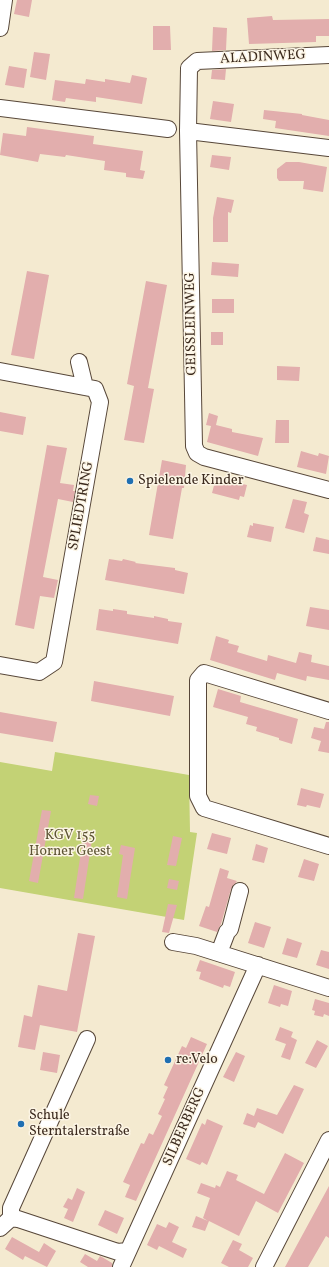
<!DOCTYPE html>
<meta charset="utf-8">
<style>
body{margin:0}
canvas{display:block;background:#f4ead0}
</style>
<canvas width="329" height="1267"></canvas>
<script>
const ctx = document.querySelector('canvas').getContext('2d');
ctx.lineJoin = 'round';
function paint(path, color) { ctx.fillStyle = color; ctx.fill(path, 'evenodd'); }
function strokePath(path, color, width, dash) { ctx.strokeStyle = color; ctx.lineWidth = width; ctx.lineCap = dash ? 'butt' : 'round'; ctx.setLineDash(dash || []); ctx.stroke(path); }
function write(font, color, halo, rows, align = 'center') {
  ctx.font = font + ' Vollkorn,serif'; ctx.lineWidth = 3; ctx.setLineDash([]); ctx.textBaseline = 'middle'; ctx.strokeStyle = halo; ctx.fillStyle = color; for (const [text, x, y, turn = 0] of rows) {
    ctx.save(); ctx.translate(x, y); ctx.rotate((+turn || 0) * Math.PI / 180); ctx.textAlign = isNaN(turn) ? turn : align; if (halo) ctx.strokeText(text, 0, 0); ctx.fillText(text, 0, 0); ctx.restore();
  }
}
paint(new Path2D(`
 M55,752L189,775L190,832L197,833L184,920L0,888V762L52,771Z`), '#c3d275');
paint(new Path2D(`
 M17,0H32L29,17L14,14Z
 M272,16L273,20L329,19V36H316V42L249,44L247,18Z
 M153,26H170L171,50H153Z
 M213,27L227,28L226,50L212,51Z
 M34,52L50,54L46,80L30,77Z
 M9,66L27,69L24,88L5,85Z
 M226,69L225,80L211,79L212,70Z
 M132,75L147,78L142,104L96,97V102L66,98L65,102L52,100L55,80L85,84L86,79L105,82V79L130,83Z
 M213,101L234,104L231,122L210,119Z
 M264,110L302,114V115L329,120V136L275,128L276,121L263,119Z
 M27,127L94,136L93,144L143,151L140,170L145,171L143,179L126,177V173L104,170L105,161L66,155L65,157L40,154L38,162L0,155L3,133L26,136Z
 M212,155L231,157L229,170L210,167Z
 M286,162H299L327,167L323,192L303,189L304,181H279L277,178V169Z
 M217,197L234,200L231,213L228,212V242H213V218Z
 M212,262L239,264L238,277L211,275Z
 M27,271L49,275L34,359L11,355Z
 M146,281L167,285L148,388L154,389L144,443L124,440L134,386L127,384Z
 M212,299H234V313H212Z
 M211,332H223V345H211Z
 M277,366L300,367L299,381L277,380Z
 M0,412L26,417L23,435L0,431Z
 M209,413L218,416L216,425L232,429V432L263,438L258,456L207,442L211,426L206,425Z
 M276,420H289V443H275Z
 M47,445L67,448L60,483L74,485L73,491H75L73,502L58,499L43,577L58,580L54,598L40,596L34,629L15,625Z
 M301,451L318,456L319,453L329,456L326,474L297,467Z
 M162,460L186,465L184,488H182L173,539L149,535Z
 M216,478L247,485L244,497L240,496L239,500L212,493Z
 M293,499L307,502L304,513L309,515L304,533L285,528Z
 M253,523L274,527L271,542L247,537L250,525L253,526Z
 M316,537L329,540V554L313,551Z
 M109,559L122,561L123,559L136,562L135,563L175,568V570L188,573L184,594L105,580Z
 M310,607L329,610V630L306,626Z
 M99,609L113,611V609L127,611V614L154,618V616L168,619V621L182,623L178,644L96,630Z
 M216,636L229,640L228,643L239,646L237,652L267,661L268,655L296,663L299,652L312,655L311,662L329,666V680L307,676L306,681L277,673L275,680L210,660Z
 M94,681L174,696L170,716L91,701Z
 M218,689L241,696L240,702L298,719L292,744L279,740V738L256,731L257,727L246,724L248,717L213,707Z
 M0,712L57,722L53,742L0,733Z
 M326,722H329V753L318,751L321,741L311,738L314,727L324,729Z
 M301,788L324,794L320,808L307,805L306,807L297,805Z
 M90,795L99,796L97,806L88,804Z
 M42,810L51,811L38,883L29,881Z
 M212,833L231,838L227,854L207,849Z
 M173,836L182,838L176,866L167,865Z
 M83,838L92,840L83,899L74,898Z
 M256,844L268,848L264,863L252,860Z
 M121,845L135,848L127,899L117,897L123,855L119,854Z
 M304,859L319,864L314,881L298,877Z
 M220,868L229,871L227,878L237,881L231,889L221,924L217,932L199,926L206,906L209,907Z
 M169,879L179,881L177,890L167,888Z
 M168,904L177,905L169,933L162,932Z
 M255,922L271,927L264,948L248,943Z
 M78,933L95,936L77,1032L40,1025L35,1050L18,1047L24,1015L32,1017L38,985L67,991Z
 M287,938L302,943L297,958L282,954Z
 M321,950L329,952V969L316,965Z
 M200,960L235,972L230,987L224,985L223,988L199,979L201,972L196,971Z
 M274,985L292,991L288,1006L281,1004L280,1007L268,1003Z
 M315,999L329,1003V1016L324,1014L323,1017L314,1015L315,1011L312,1010Z
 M280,1027L293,1032L291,1037L297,1040L290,1060L281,1057L286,1044L275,1040Z
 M191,1037L207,1044L136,1201L125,1197L130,1185L123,1182L141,1143L144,1144L149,1133L153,1135L162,1116L158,1114L165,1099L163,1098L168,1087L164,1085L182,1046L186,1048Z
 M317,1040L328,1046L316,1068L305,1063Z
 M43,1052L60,1055L57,1073L40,1070Z
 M236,1052L245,1056L234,1082L223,1077Z
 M294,1085L304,1089L283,1134L258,1122L255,1128L243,1124L247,1113L254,1116L257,1108L277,1115Z
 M207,1119L223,1126L207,1165L202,1162L200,1165L186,1159L202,1123L205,1125Z
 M285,1153L304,1163L278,1213L256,1201L239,1236L209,1221L205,1231L192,1227L196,1216L208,1221L203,1218L210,1198L197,1193L201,1183L215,1188L216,1185L220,1187L227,1171L238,1175L236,1180L264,1194Z
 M329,1186V1238L326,1236L308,1267H285Z
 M77,1188L85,1192L73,1222L64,1218L68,1209L63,1207L68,1198L72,1200Z
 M105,1210L124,1218L117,1234L98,1225Z
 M169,1222L179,1227L172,1242L187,1249L183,1258L159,1246L157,1250L147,1245L157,1224L166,1228Z
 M12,1237L39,1252L44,1243L56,1251L47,1267L25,1256L23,1260L5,1249Z
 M233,1240L242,1244L239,1250L253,1258L248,1267H229L221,1263Z
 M85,1254L97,1261L100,1256L102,1257L112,1263V1267H88L80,1262Z`), '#e2aead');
const minor = new Path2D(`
 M0,28L4,0
 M329,55L197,61L189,68L188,131L194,446L197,453L204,457L329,490
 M0,108L168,129
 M188,131L329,148
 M79,362L85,387
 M0,371L95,389L100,402L54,662L39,672L0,665
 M329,711L204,673L198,680V796L204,808L329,846
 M173,942L196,946L329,988
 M219,953L227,932L230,929L240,891
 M11,1218V1208L87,1039
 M0,1228L11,1218L18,1219L118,1252L127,1251
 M121,1267L258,965
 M264,1267L329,1140`);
strokePath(minor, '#574739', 18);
strokePath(minor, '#fff', 16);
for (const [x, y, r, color] of [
 [130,481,4,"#1f6fb2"],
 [168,1060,4,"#1f6fb2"],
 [21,1124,4,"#1f6fb2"]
]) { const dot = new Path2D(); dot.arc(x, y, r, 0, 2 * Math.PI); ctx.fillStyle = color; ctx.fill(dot); strokePath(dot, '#fcf5e5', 1.5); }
write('14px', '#3b2a1e', '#fcf5e5', [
 ["ALADINWEG",263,58,-3],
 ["GEISSLEINWEG",192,324,-91],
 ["SPLIEDTRING",82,506,-80],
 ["SILBERBERG",185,1127,-66]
]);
write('14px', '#3b2a1e', '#fcf5e5', [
 ["Spielende Kinder",138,481],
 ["re:Velo",176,1060],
 ["Schule",29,1116],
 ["Sterntalerstraße",29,1132]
], 'left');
write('14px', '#5d5434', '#fcf5e5', [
 ["KGV 155",70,836],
 ["Horner Geest",70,852]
]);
</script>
